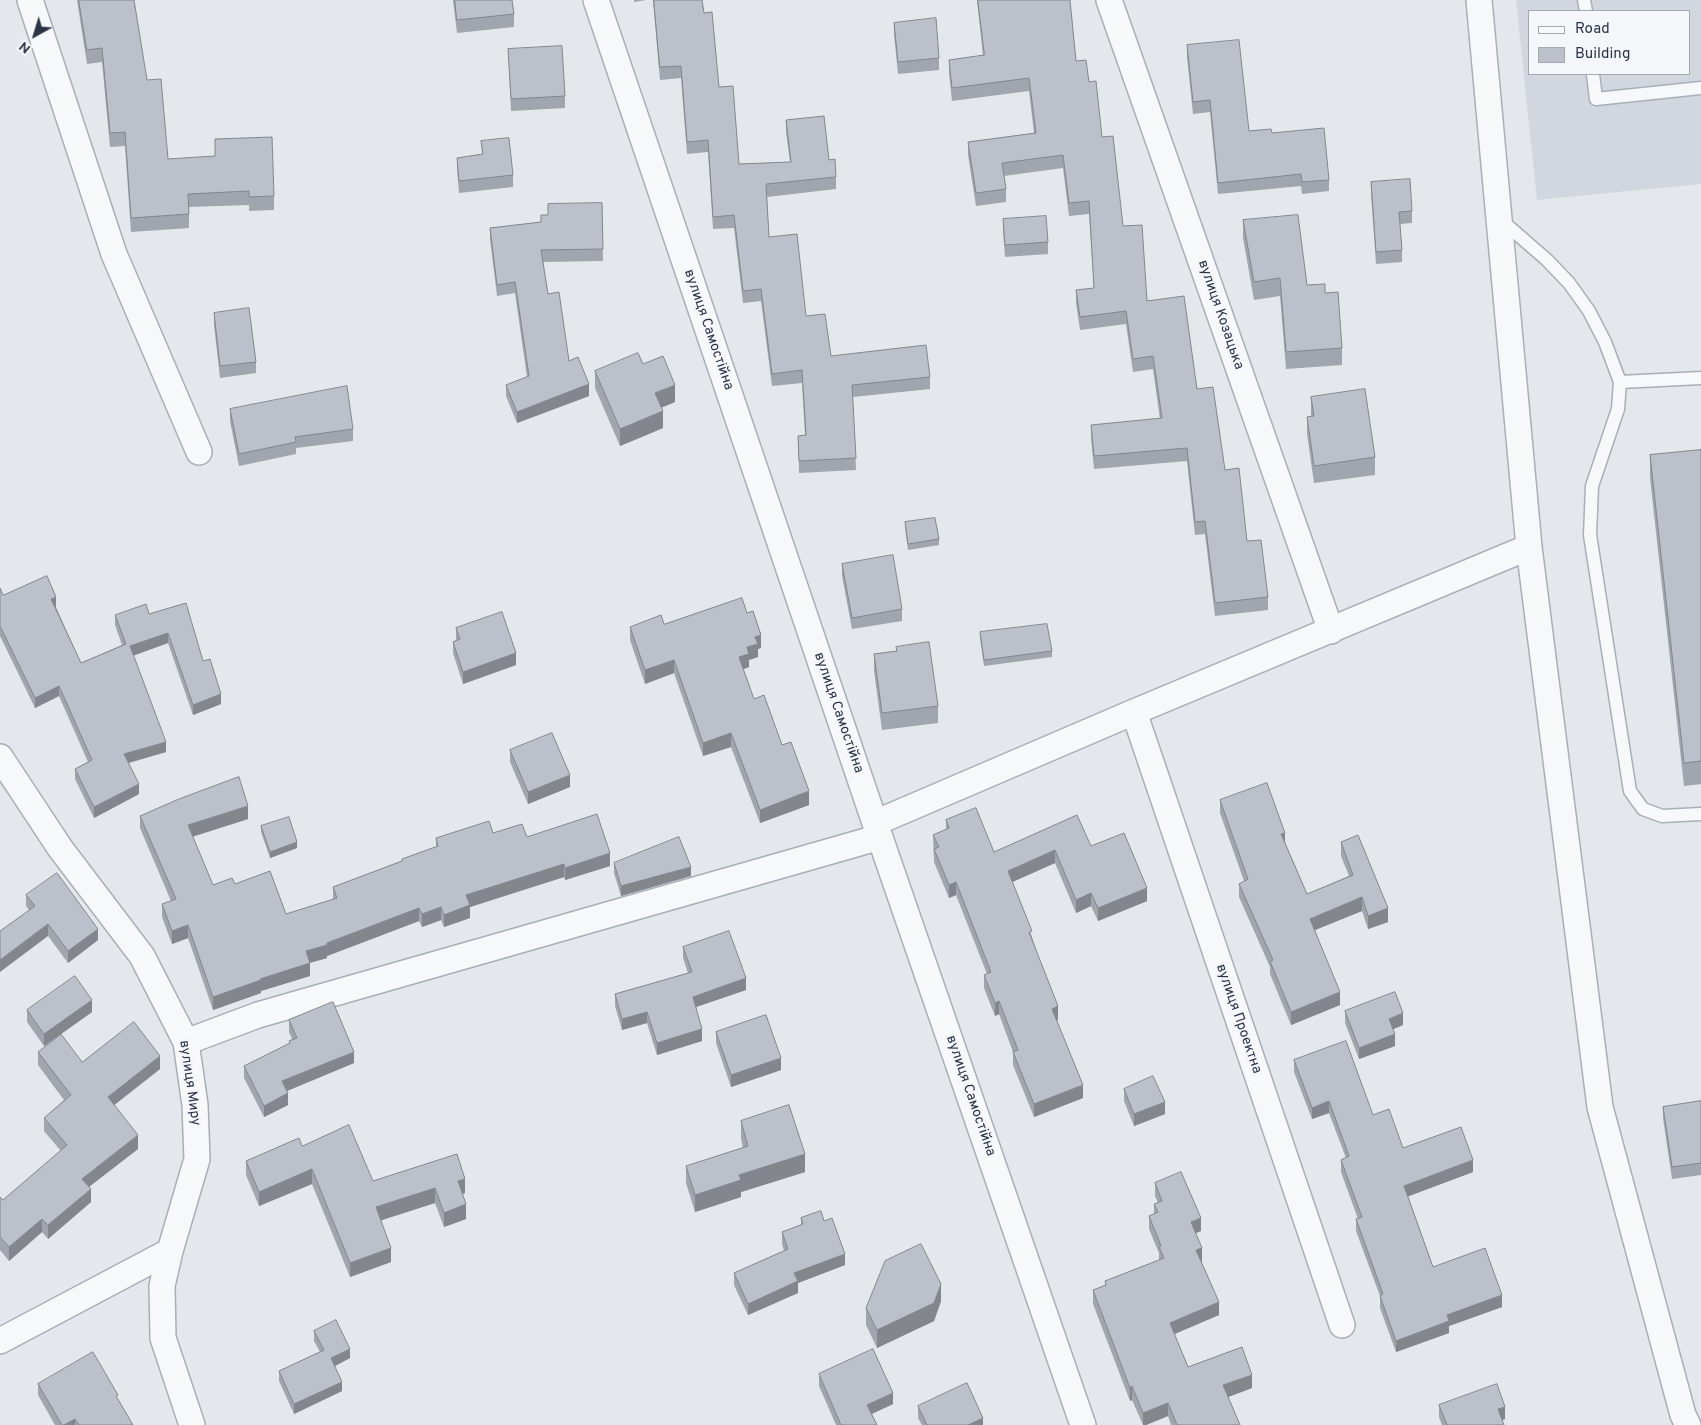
<!DOCTYPE html>
<meta charset="utf-8">
<style>
body{margin:0}
#map{position:relative;width:1701px;height:1425px;overflow:hidden;background:#e4e7ec;font-family:Overpass,sans-serif}
canvas{display:block}
.legend{position:absolute;left:1528px;top:10px;width:162px;height:65px;box-sizing:border-box;background:#f4f6f9;border:1px solid #a4a8b1;margin:0;padding:6px 9px;list-style:none;font-size:15px;color:#2b3445}
.legend li{display:flex;align-items:center;gap:10px;height:25px}
.legend b{width:25px;border:1px solid #a4a8b1}
.north{position:absolute;left:10px;top:10px;width:50px;height:50px;-webkit-text-stroke:4px #f4f6f9;paint-order:stroke;rotate:219deg;font-size:14px;font-weight:700;line-height:20px;text-align:center;color:#2b3445}
.north::after{content:'';display:block;margin:auto;width:18px;height:22px;background:#2b3445;clip-path:polygon(50% 0,100% 100%,50% 72%,0 100%)}
</style>
<div id="map">
<canvas width="1701" height="1425"></canvas>
<ul class="legend">
<li><b style="height:6px;background:#f7f8fa"></b>Road</li>
<li><b style="height:14px;background:#bbc0ca"></b>Building</li>
</ul>
<div class="north">N</div>
</div>
<script>
const ctx = document.querySelector('canvas').getContext('2d');
ctx.lineJoin = 'round';
function paint(path, color) { ctx.fillStyle = color; ctx.fill(path, 'evenodd'); }
function strokePath(path, color, width, dash) { ctx.strokeStyle = color; ctx.lineWidth = width; ctx.lineCap = dash ? 'butt' : 'round'; ctx.setLineDash(dash || []); ctx.stroke(path); }
function write(font, color, halo, rows, align = 'center') {
  ctx.font = font + ' Overpass,sans-serif'; ctx.lineWidth = 5; ctx.setLineDash([]); ctx.textBaseline = 'middle'; ctx.strokeStyle = halo; ctx.fillStyle = color; for (const [text, x, y, turn = 0] of rows) {
    ctx.save(); ctx.translate(x, y); ctx.rotate((+turn || 0) * Math.PI / 180); ctx.textAlign = isNaN(turn) ? turn : align; if (halo) ctx.strokeText(text, 0, 0); ctx.fillText(text, 0, 0); ctx.restore();
  }
}
paint(new Path2D(`
 M1516,0H1701V184L1537,200ZM1530,11H1690V74H1530Z`), '#d2d6de');
const lane = new Path2D(`
 M1584,0L1586,11
 M1593,74L1596,99L1701,88
 M1501,220L1547,260L1569,283L1589,311L1605,342L1620,382L1618,409L1592,486L1590,535L1630,791L1643,809L1662,816L1701,814
 M1620,382L1701,378`);
const street = new Path2D(`
 M30,0L114,254L199,452
 M596,0L875,823L1083,1425
 M1109,0L1331,631
 M1479,0L1529,547L1600,1107L1683,1415L1688,1425
 M1134,712L1342,1325
 M0,757L60,848L142,956L186,1042L195,1105L197,1159L170,1251L162,1286L163,1338L192,1425
 M875,823L1134,712L1529,547
 M186,1042L258,1015L880,837
 M0,1341L170,1251`);
strokePath(lane, '#a9aeb7', 15);
strokePath(street, '#a9aeb7', 28);
strokePath(lane, '#f7f8fa', 12);
strokePath(street, '#f7f8fa', 25);
paint(new Path2D(`
 M77,0H127L147,80L168,159L215,156V139L274,196V210L249,211V205L189,207V228L131,232L125,146L110,147L102,62L87,64Z
 M453,0H512L514,14V27L457,33Z
 M634,0H646L634,2Z
 M653,0H702L704,13L719,87L739,164L790,162L786,132V120L829,160L836,177V189L767,197L769,237L806,316L831,356L930,377V389L853,397L856,470L799,473L798,436L805,435L802,383L772,386L761,301L743,303L734,228L713,229L708,152L687,154L681,78L660,80Z
 M977,0H1070L1076,61L1089,82L1123,226L1147,301L1197,389L1225,470L1247,541L1268,597V610L1215,616L1205,534L1195,535L1187,461L1094,469L1091,438V425L1160,419L1153,369L1133,372L1126,324L1080,330L1076,303V290L1094,288L1089,214L1069,216L1063,168L1004,176L1006,189V202L976,206L968,155V142L1034,133L1029,91L952,101L949,73V60L983,56Z
 M894,23L939,58V70L898,74L894,34Z
 M1187,45L1249,131L1272,133L1329,180V191L1302,194L1301,186L1218,194L1210,112L1193,114L1187,57Z
 M508,49L565,96V108L511,111Z
 M481,141L513,175V187L459,193L457,169V158L482,154Z
 M1371,182L1412,211V223L1400,224L1402,250V262L1376,264L1371,193Z
 M602,203L603,261L543,262L548,294L569,361L589,396L517,423L506,396V385L527,377L515,293L497,296L490,239V228L541,222L548,215Z
 M1003,219L1048,242V254L1005,257L1003,230Z
 M1243,220L1307,285L1342,348V365L1286,369L1280,296L1254,300L1243,238Z
 M214,313L256,362V373L220,378L214,325Z
 M643,364L675,402L661,408L663,428L620,446L595,388V371Z
 M1311,397L1375,457V475L1314,483L1307,434V417L1311,416Z
 M230,409L353,429V441L296,448V454L239,466L230,421Z
 M1701,450V784L1684,786L1650,478V455Z
 M905,522L939,539V545L908,550L905,528Z
 M842,564L902,609V621L852,629L842,576Z
 M0,588L3,595L56,607L81,663L122,645L115,625V615L149,614L203,661L221,704L193,715L168,643L133,655L166,752L129,763L139,794L94,818L75,779V769L88,762L59,696L35,708L0,636Z
 M747,613L761,648L758,649V657L749,660V667L743,669L754,699L782,745L809,805L760,823L731,747L703,756L674,673L645,684L630,640V627L664,624Z
 M456,628L516,665L463,684L453,653V642L456,640Z
 M980,632L1052,651V657L984,666L980,638Z
 M896,647L938,706V723L882,730L874,671V654L896,651Z
 M510,750L570,787L528,804L510,762Z
 M1220,800L1285,842L1307,894L1349,876L1341,856V842L1388,922L1368,929L1362,911L1315,930L1340,1005L1291,1025L1270,974V967L1239,897V884L1244,881L1220,813Z
 M140,816L248,819L192,837L213,885L235,884L286,914L333,900V887L402,861V859L436,847V838L493,833L527,837L610,866L565,880L564,877L470,907V918L444,927L441,920L422,927L419,921L327,956V958L309,963L310,976L261,991V993L213,1010L188,938L172,944L162,917V904L171,901L140,828Z
 M946,820L994,852L1091,846L1147,901L1098,921L1091,906L1076,913L1055,863L1012,882L1032,937L1058,1020H1056L1083,1098L1034,1117L1013,1065V1052L999,1014L995,1016L984,988V975L987,974L956,895L949,898L934,862L933,835L946,830Z
 M261,826L297,848L270,858L261,832Z
 M614,863L691,876L621,896L614,873Z
 M26,895L98,940L68,963L26,906Z
 M683,947L746,990L696,1007L702,1041L657,1055L647,1023L622,1030L615,1006V994L688,973L683,958Z
 M27,1010L92,1012L44,1046L27,1022Z
 M1345,1011L1403,1025L1393,1029L1395,1046L1359,1059L1345,1023Z
 M289,1020L354,1063L287,1091L288,1105L264,1117L244,1078V1066L289,1044V1041L292,1039L289,1032Z
 M716,1032L781,1070L731,1087L716,1043Z
 M38,1052L82,1062L160,1069L114,1105L138,1149L89,1187L91,1202L48,1239L42,1232L9,1261L0,1250V1197L3,1200L61,1151L44,1131V1118L64,1100L38,1065Z
 M1294,1060L1373,1115L1403,1148L1473,1172L1408,1196L1433,1267L1502,1307L1449,1326V1333L1396,1352L1380,1308V1296L1356,1231V1219H1358L1341,1172V1160L1346,1158L1329,1113L1312,1119L1294,1072Z
 M1124,1089L1165,1114L1134,1126L1124,1101Z
 M1701,1101V1175L1672,1179L1663,1118V1107Z
 M741,1121L805,1172L741,1192V1197L695,1212L686,1183V1166L743,1148L741,1138Z
 M302,1146L373,1181L465,1193L462,1194L466,1219L444,1227L435,1203L381,1220L391,1262L350,1277L312,1184L259,1206L246,1175V1161Z
 M1155,1183L1201,1231L1196,1233L1202,1261H1201L1219,1315L1174,1334L1188,1367L1252,1388L1228,1397L1240,1425H1171L1168,1416L1146,1425H1143L1132,1400L1130,1401L1093,1304V1290L1105,1286V1281L1159,1260V1253L1149,1229V1216L1154,1214V1204L1158,1203L1155,1196Z
 M801,1218L824,1221L845,1265L798,1283V1293L748,1315L734,1285V1273L784,1251L782,1244V1232L801,1225Z
 M941,1301L934,1321L877,1348L866,1325V1308Z
 M314,1331L350,1358L335,1366L342,1391L294,1414L279,1381V1371L320,1352L314,1341Z
 M819,1374L893,1404L872,1414L877,1425H836L819,1386Z
 M38,1384L118,1399L133,1425H55L38,1395Z
 M1439,1405L1505,1419L1502,1420L1504,1425H1442L1439,1417Z
 M918,1406L983,1425H922L918,1418Z`), '#a1a5ae');
paint(new Path2D(`
 M589,384V396L517,423V412Z
 M675,385V402L655,410V393Z
 M663,411V428L620,446V429Z
 M56,597V607L51,609V599Z
 M168,633V643L130,657V646Z
 M761,635V648L758,649V657L749,660V667L739,671V657L755,637Z
 M516,653V665L463,684V672Z
 M674,660V673L645,684V670Z
 M59,686V696L35,708V698Z
 M221,694V704L193,715V705Z
 M731,733V747L703,756V743Z
 M166,742V752L124,764V754Z
 M570,775V787L528,804V792Z
 M139,784V794L94,818V807Z
 M809,791V805L760,823V810Z
 M248,806V819L188,838V825Z
 M1285,833V846L1281,834Z
 M297,842V848L270,858V852Z
 M1055,850V863L1008,884V871Z
 M610,853V866L565,880V868Z
 M564,864V877L470,907V918L444,927V915L466,895Z
 M691,867V876L621,896V886Z
 M956,882V895L949,898V885Z
 M1147,888V901L1098,921V908Z
 M1091,893V906L1076,913V900Z
 M1362,897V911L1310,932V919Z
 M441,907V920L422,927V914Z
 M419,908V921L327,956V958L306,964V951Z
 M1388,908V922L1368,929V916Z
 M48,924V936L0,972V960Z
 M188,925V938L172,944V931Z
 M98,929V940L68,963V951Z
 M310,963V976L261,991V993L213,1010V997L260,979Z
 M746,978V990L693,1008V997Z
 M1340,992V1005L1291,1025V1012Z
 M92,1000V1012L44,1046V1034Z
 M999,1001V1014L995,1016V1003Z
 M1058,1006V1020L1052,1022V1009Z
 M647,1012V1023L622,1030V1019Z
 M1403,1013V1025L1389,1031V1019Z
 M702,1029V1041L657,1055V1043Z
 M1395,1034V1046L1359,1059V1048Z
 M354,1052V1063L282,1093V1081Z
 M160,1056V1069L108,1110V1097Z
 M781,1058V1070L731,1087V1075Z
 M1083,1085V1098L1034,1117V1104Z
 M288,1093V1105L264,1117V1106Z
 M1329,1101V1113L1312,1119V1108Z
 M1165,1102V1114L1134,1126V1114Z
 M138,1135V1149L82,1192V1179Z
 M805,1154V1172L741,1192V1197L695,1212V1195L739,1175Z
 M1473,1160V1172L1404,1198V1186Z
 M312,1169V1184L259,1206V1192Z
 M465,1179V1193L458,1196V1181Z
 M435,1188V1203L376,1222V1207Z
 M91,1189V1202L48,1239V1225Z
 M466,1204V1219L444,1227V1213Z
 M1201,1218V1231L1191,1235V1222Z
 M42,1219V1232L9,1261V1247Z
 M391,1248V1262L350,1277V1263Z
 M1202,1248V1261L1196,1263V1250Z
 M845,1254V1265L798,1283V1293L748,1315V1304L794,1273Z
 M941,1284V1301L934,1321L877,1348V1330Z
 M1502,1295V1307L1449,1326V1333L1396,1352V1341L1447,1315Z
 M1219,1302V1315L1170,1336V1323Z
 M350,1349V1358L331,1368V1358Z
 M1252,1375V1388L1223,1399V1385Z
 M342,1382V1391L294,1414V1404Z
 M1132,1386V1400L1130,1401V1388Z
 M893,1393V1404L867,1416V1405Z
 M1168,1403V1416L1146,1425H1143V1413Z
 M1505,1407V1419L1498,1421V1409Z
 M983,1418V1425H968Z
 M75,1419V1425H64Z`), '#83868d');
const building = new Path2D(`
 M79,0H134L147,80L161,79L168,159L215,156V139L272,137L274,196L249,197V191L188,194L189,214L131,218L125,132L110,133L102,48L87,50Z
 M455,0H512L514,14L457,20Z
 M654,0H702L704,13L712,12L719,87L733,86L739,164L791,162L786,120L824,116L829,160L835,159L836,177L766,184L769,237L797,234L806,316L825,314L831,356L926,345L930,377L852,385L856,458L799,461L798,436L806,435L802,370L772,374L761,289L743,291L734,215L713,217L708,140L687,142L681,66L660,67Z
 M978,0H1070L1076,61L1086,60L1089,82L1096,81L1102,137L1113,136L1123,226L1142,225L1147,301L1184,296L1197,389L1213,387L1225,470L1239,468L1247,541L1261,540L1268,597L1215,603L1205,521L1195,522L1187,448L1094,456L1091,425L1162,418L1153,356L1133,359L1126,311L1080,317L1076,290L1094,288L1089,201L1069,203L1063,155L1002,163L1006,189L976,193L968,142L1036,133L1029,78L952,88L949,60L984,55Z
 M936,18L939,58L898,62L894,23Z
 M1239,40L1249,131L1271,129L1272,133L1324,128L1329,180L1302,182L1301,174L1218,183L1210,100L1193,102L1187,45Z
 M562,46L565,96L511,99L508,49Z
 M509,138L513,175L459,181L457,158L483,154L481,141Z
 M1410,179L1412,211L1399,212L1402,250L1376,252L1371,182Z
 M602,203L603,249L541,250L548,294L559,292L569,361L578,357L589,384L517,412L506,385L529,376L515,282L497,285L490,228L541,222V215H548V204Z
 M1298,215L1307,285L1325,284V293L1338,292L1342,348L1286,352L1280,278L1254,282L1243,220Z
 M1046,216L1048,242L1005,245L1003,219Z
 M249,308L256,362L220,366L214,313Z
 M638,353L643,364L663,356L675,385L655,393L663,411L620,429L595,371Z
 M347,386L353,429L295,437L296,442L239,454L230,409Z
 M1365,389L1375,457L1314,466L1307,417L1314,416L1311,397Z
 M1701,450V761L1684,763L1650,455Z
 M935,518L939,539L908,544L905,522Z
 M893,555L902,609L852,618L842,564Z
 M47,576L56,597L51,599L81,663L126,644L115,615L146,604L149,614L186,603L203,661L210,659L221,694L193,705L168,633L130,646L166,742L124,754L139,784L94,807L75,769L92,760L59,686L35,698L0,626V588L3,595Z
 M742,598L747,613L753,611L761,635L755,637L758,644L747,647L749,654L739,657L754,699L764,695L782,745L791,742L809,791L760,810L731,733L703,743L674,660L645,670L630,627L661,615L664,624Z
 M502,612L516,653L463,672L453,642L460,639L456,628Z
 M1047,624L1052,651L984,660L980,632Z
 M929,642L938,706L882,713L874,654L897,651L896,647Z
 M552,733L570,775L528,792L510,750Z
 M239,777L248,806L188,825L213,885L232,878L235,884L270,871L286,914L337,898L333,887L402,861V859L438,846L436,838L489,821L493,833L522,824L527,837L597,814L610,853L565,868L564,864L466,895L470,905L444,915L441,907L422,914L419,908L327,943V945L306,951L310,963L260,979L261,980L213,997L188,925L172,931L162,904L176,899L140,816L179,799Z
 M1267,783L1285,833L1281,834L1307,894L1353,875L1341,842L1358,835L1388,908L1368,916L1362,897L1310,919L1340,992L1291,1012L1270,961L1273,960L1239,884L1248,879L1220,800Z
 M976,808L994,852L1077,815L1091,846L1124,833L1147,888L1098,908L1091,893L1076,900L1055,850L1008,871L1032,931L1029,932L1058,1006L1052,1009L1083,1085L1034,1104L1013,1052L1018,1050L999,1001L995,1003L984,975L991,972L956,882L949,885L934,849L939,847L933,835L949,828L946,820Z
 M289,817L297,842L270,852L261,826Z
 M679,837L691,867L621,886L614,863Z
 M57,873L98,929L68,951L48,924L0,960V931L35,906L26,895Z
 M729,931L746,978L693,997L702,1029L657,1043L647,1012L622,1019L615,994L692,972L683,947Z
 M75,976L92,1000L44,1034L27,1010Z
 M1395,992L1403,1013L1389,1019L1395,1034L1359,1048L1345,1011Z
 M333,1002L354,1052L282,1081L288,1093L264,1106L244,1066L290,1043L289,1041L297,1038L289,1020Z
 M766,1015L781,1058L731,1075L716,1032Z
 M134,1022L160,1056L108,1097L138,1135L82,1179L91,1189L48,1225L42,1219L9,1247L0,1237V1197L3,1200L67,1145L44,1118L71,1095L38,1052L61,1034L82,1062Z
 M1346,1041L1373,1115L1389,1109L1403,1148L1461,1127L1473,1160L1404,1186L1433,1267L1485,1248L1502,1295L1447,1315L1449,1321L1396,1341L1380,1296L1383,1294L1356,1219L1362,1217L1341,1160L1349,1156L1329,1101L1312,1108L1294,1060Z
 M1153,1076L1165,1102L1134,1114L1124,1089Z
 M1701,1101V1163L1672,1167L1663,1107Z
 M789,1105L805,1154L739,1175L741,1180L695,1195L686,1166L748,1146L741,1121Z
 M349,1125L373,1181L457,1154L465,1179L458,1181L466,1204L444,1213L435,1188L376,1207L391,1248L350,1263L312,1169L259,1192L246,1161L299,1138L302,1146Z
 M1181,1172L1201,1218L1191,1222L1202,1248L1196,1250L1219,1302L1170,1323L1188,1367L1242,1347L1252,1375L1223,1385L1240,1425H1177L1168,1403L1143,1413L1132,1386L1130,1388L1093,1290L1106,1285L1105,1281L1164,1258L1159,1247L1161,1246L1149,1216L1158,1212L1154,1204L1162,1201L1155,1183Z
 M821,1211L824,1221L832,1218L845,1254L794,1273L798,1281L748,1304L734,1273L788,1249L782,1232L803,1224L801,1218Z
 M921,1244L941,1284L934,1303L877,1330L866,1308L885,1261Z
 M336,1320L350,1349L331,1358L342,1382L294,1404L279,1371L324,1350L314,1331Z
 M873,1349L893,1393L867,1405L877,1425H841L819,1374Z
 M93,1352L118,1395L116,1396L133,1425H79L75,1419L64,1425H62L38,1384Z
 M967,1383L983,1418L968,1425H927L918,1406Z
 M1497,1384L1505,1407L1498,1409L1504,1425H1447L1439,1405Z`);
paint(building, '#bbc0ca');
strokePath(building, '#83868d', 1);
write('14px', '#2b3445', '#f4f6f9', [
 ["вулиця Козацька",1220,315,71],
 ["вулиця Самостійна",708,330,71],
 ["вулиця Самостійна",838,713,71],
 ["вулиця Проектна",1238,1019,71],
 ["вулиця Миру",189,1083,82],
 ["вулиця Самостійна",970,1096,71]
]);
</script>
